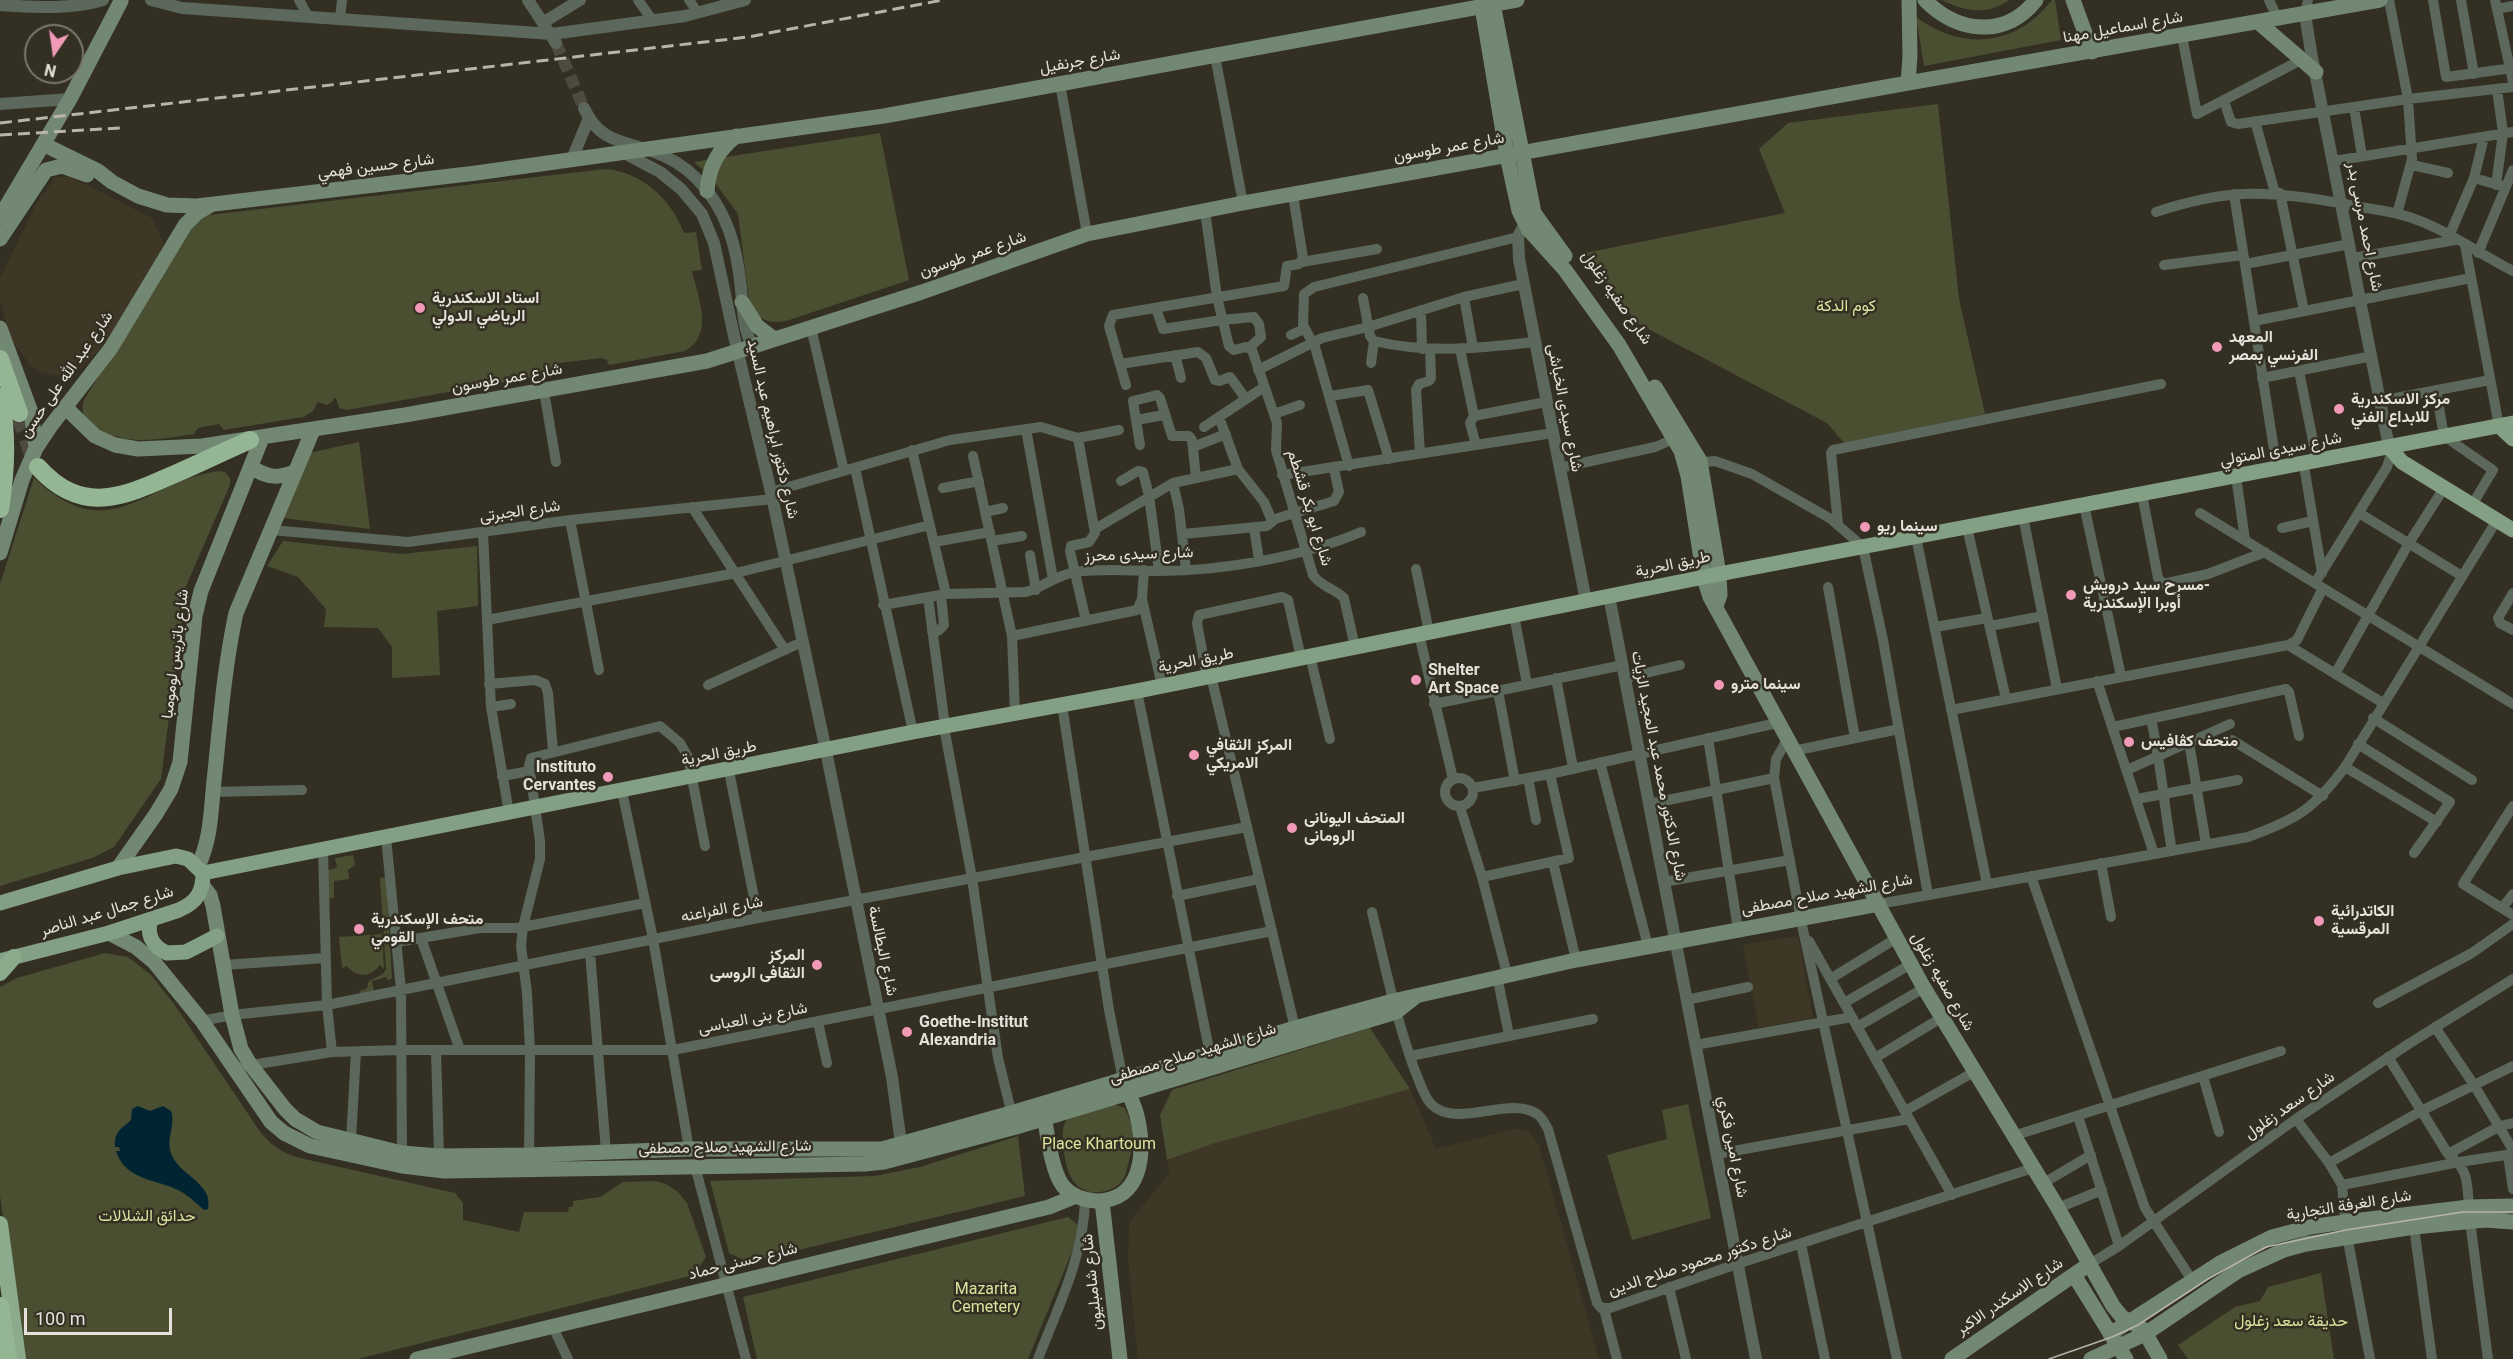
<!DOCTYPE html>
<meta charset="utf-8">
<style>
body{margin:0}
#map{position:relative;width:2513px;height:1359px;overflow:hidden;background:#342f23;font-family:Roboto,sans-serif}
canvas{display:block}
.north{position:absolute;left:24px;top:24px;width:60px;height:60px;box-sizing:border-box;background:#342f23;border:2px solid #7b776d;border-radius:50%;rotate:193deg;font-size:16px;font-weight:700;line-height:24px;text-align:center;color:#e6e2db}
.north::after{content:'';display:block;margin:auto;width:21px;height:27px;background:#f09ab7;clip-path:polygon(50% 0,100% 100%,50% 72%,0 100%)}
.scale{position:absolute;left:24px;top:1308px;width:148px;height:27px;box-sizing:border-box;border:3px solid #e6e2db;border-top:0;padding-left:8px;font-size:18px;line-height:21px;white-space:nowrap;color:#e6e2db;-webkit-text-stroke:4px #342f23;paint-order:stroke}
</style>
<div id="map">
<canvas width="2513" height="1359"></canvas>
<div class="north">N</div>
<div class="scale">100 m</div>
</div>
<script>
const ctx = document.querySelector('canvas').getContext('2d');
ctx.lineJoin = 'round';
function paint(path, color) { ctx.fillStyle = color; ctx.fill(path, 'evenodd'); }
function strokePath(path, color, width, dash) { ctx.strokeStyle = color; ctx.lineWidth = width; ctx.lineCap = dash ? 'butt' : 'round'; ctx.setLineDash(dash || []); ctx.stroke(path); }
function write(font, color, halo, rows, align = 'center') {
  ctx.font = font + ' Roboto,Vazirmatn,sans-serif'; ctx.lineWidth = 5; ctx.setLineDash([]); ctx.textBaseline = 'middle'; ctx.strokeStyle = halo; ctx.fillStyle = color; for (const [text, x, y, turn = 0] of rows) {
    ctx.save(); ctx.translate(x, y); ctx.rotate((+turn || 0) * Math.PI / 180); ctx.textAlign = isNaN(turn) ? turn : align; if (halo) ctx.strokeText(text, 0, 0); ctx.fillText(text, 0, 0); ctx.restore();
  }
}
paint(new Path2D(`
 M56,177H71L152,218L163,242L162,248L105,344L81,368L65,375H55L41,372L30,365L10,337L0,301V278L37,202Z
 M1798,936L1813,1018L1759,1028L1743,945Z
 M1410,1089L1436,1149L1514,1129L1529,1131L1539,1145L1599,1359H1138L1128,1259L1129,1223L1169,1173L1167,1160L1212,1144Z`), '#3f3725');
paint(new Path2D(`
 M1942,0H2009C1987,16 1963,11 1942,0Z
 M2052,0H2055L2061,40L1924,66L1916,17C1962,51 2016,47 2052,0Z
 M1938,104L1959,299L1985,414L1845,444L1827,423L1637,323L1585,253L1785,213L1759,149L1788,123Z
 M880,133L909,280L786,321C769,324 760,320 750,307L738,214L710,176L694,162Z
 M605,169C642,172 671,199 684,233L696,232L702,270L692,271C698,298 715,334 685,351L609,365L607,360L601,358L559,363L552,367L551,374L347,410L339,408L336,398L333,399V401L327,405L318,402L313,411L303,417L224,430L219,424L198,428L194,434C160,439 126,447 95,427C85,420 80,412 84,400L185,235L198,221L209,215Z
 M359,442L370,529L283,518L309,453Z
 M218,471L225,472L230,478V485L186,586L161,779L114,847L92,858L0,886V584L34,478C110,549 142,483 218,471Z
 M283,541L402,554L477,546L478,606L437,611L440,675L392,678V647L378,628L324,627L326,609L298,577L267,566Z
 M353,855L355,865L348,870L349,879L334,881V898H328V870L337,868L335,858Z
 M386,877L392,978L388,981L386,977L372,981L374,991L359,994L360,991L367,988L369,981L383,974L386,969L380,878Z
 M382,934L384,969L380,965C370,978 357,978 347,966L342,968L339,937Z
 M105,953L128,957L151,975L174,1004L259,1130C270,1145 282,1153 300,1158L455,1193L463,1203V1220L519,1232L524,1212H568L569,1207H573V1201L600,1197L623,1182L655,1181L666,1184L678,1192L687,1203L706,1257L694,1275L358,1359H24L0,1196V987L17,978Z
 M1370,1028L1410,1089L1212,1144L1167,1160L1160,1115L1172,1090Z
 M1114,1104L1125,1108C1136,1132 1134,1141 1128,1165C1126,1171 1125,1178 1121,1182C1108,1196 1080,1197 1071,1177C1065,1167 1058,1128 1067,1120C1075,1113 1103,1107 1114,1104Z
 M1688,1104L1711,1218L1632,1240L1607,1155L1667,1139L1662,1110Z
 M1018,1136L1025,1196L748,1262L729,1253L710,1181L874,1176L920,1167Z
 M1068,1217L1077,1224L1080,1232L1028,1359H757L743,1297Z
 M2321,1273L2334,1359H2188L2178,1345L2235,1307L2260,1301L2268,1287Z`), '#4b4f32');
paint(new Path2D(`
 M138,1106L150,1111L163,1106L171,1111C176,1124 166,1138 171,1153C178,1175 214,1183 208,1209L204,1210C196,1203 188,1195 178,1190C155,1179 125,1180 116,1151H120L119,1147H115C114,1132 121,1129 131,1120L132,1109Z`), '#002432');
strokePath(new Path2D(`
 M556,43L584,108`), '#4f4a3f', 12, [12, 6]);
strokePath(new Path2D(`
 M19,413L34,457`), '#4f4a3f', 18, [18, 9]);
strokePath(new Path2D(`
 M299,0L308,16
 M638,0L653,21
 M689,0L698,13
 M2269,0L2278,19
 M2389,0L2408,99L2412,159L2397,214
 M2433,0L2446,77L2513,68
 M2461,0L2474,74
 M2495,0L2513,82
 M2497,9L2513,6
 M2305,14L2308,0
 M340,18L342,0
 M2182,36L2197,114L2301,60
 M1215,56L1243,203
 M1060,84L1087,234
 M2224,101L2231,122L2238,124L2408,99L2513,87
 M2354,107L2362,156
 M2255,121L2275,193
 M2334,161L2513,132
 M2412,165L2448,173
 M2474,178L2502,186
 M2496,185L2503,133L2497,89
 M2280,193L2304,311
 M2234,194L2277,469
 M1205,211L1217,297L1229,346L1234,350L1246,347L1252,350L1277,423L1276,450L1313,575C1321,587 1334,588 1344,598L1355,647
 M2156,212C2228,188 2270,190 2345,204C2367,209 2390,210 2412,218C2447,230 2480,254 2513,271
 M2449,236L2474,178L2484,137
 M2465,245L2499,426
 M2478,253L2513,170
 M2353,258L2455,240
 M1302,262L1377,249
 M2245,264L2350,244
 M2164,265L2243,255
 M1464,297L1473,348
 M1363,298L1370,336L1374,341C1428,354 1481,348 1534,342
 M1156,308L1163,329L1222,320L1254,317L1259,324L1261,337L1250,347
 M1421,310L1422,349
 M2254,321L2471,278
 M811,327L844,471
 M1291,335L1304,329
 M1460,349L1474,416
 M1175,355L1181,378
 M1371,363L1374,341
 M1120,364L1198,352L1206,358L1215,380L1219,381L1230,377L1246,399
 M1258,370L1322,338L1368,327L1464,297L1523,284
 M2299,371L2317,461
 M2262,378L2372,356
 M1126,385L1109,326L1113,315L1284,286L1287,266L1299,264L1303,258L1293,195
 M2436,390L2444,436L2493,470L2472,505
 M544,391L556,462
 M1330,396L1368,390L1389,459
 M2380,401L2490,380
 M1274,414L1300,405
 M1219,417L1238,469L1264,502L1272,521
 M1136,420L1164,415
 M1204,427L1264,387
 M1026,429L1053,579
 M1078,438L1095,533L1089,542L1071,546L1070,551L1086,621
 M1140,445L1133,401L1157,395L1160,398L1172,436H1189L1192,440L1196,477
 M1476,445L1470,423L1474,416L1546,402
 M1193,447L1226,434
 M912,450L946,594
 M1420,453L1416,390L1419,384L1429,381L1431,378L1430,349
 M973,456L1012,636L1015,713
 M1694,463L1715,461L1752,474L1831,519L1863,547L1883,640L1928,895
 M1349,466L1315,347L1303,325L1304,294L1314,287L1518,237
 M855,468L913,732
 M1559,468L1655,447L1667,442L1675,434
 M2305,472L2322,573
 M1282,475L1553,433
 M2236,476L2245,540
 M1121,481L1138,471L1143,472L1149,496L1159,571
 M1173,483L1179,509L1186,570
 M943,488L979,481
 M771,492L950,440L1041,427L1078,438L1119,430
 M2142,494L2158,578L2163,584L2208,574L2265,552
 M2084,505L2121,676
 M692,507L785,650
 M985,512L1003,508
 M2200,513L2513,704
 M2359,513L2462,576
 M2023,516L2057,689
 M570,520L599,670
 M1838,524L1831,453L1833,450L2161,384
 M1967,527L2006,699
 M1254,528L1259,560
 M2282,528L2313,521
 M1095,529L1173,483L1238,469
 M271,530L408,542L570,520L773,499
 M483,532L491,707L509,813
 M1183,534L1267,526L1275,519L1334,501L1339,492L1334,469
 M1916,537L1987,884
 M992,541L1022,536
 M934,542L990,532
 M1030,555L1036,590
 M1416,569L1429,632
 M2315,583L2387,467L2392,451
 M1828,587L1855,738
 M2513,593L2498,618L2500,623L2513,630
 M928,597L945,726
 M1142,599L1162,686
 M883,605L946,594L1025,592C1043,588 1057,574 1076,572C1103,568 1132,571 1159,571C1223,571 1302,557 1361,532
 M1514,615L1527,684
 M487,620L736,573L930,525
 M1990,626L2043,616
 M1935,627L1987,618
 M932,631H938L944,625L941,595
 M1419,634L1453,779
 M1012,636L1137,610L1142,599L1144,570
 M2288,645L2383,703
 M1310,656L1330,739
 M2335,674L2409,543L2444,488
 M1211,676L1295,1028
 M1207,677L1197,623L1199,615L1282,597L1288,600L1301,658
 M1556,678L1573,768
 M1625,678L1680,665
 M2097,681L2154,854
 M489,684L535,680L545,684L548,693L553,751
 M708,685L802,642
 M1137,691L1210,1054
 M1498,691L1515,781
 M1434,704L1623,665
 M1062,705L1109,1010L1123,1080
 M491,707L511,704
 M1951,710L2288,645L2297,640L2323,588
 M2373,718L2472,780
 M2151,719C2161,763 2164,806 2172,851
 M944,727L972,878L998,1058L1013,1119
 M2113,727L2286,689L2289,692L2299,736
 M1708,738L1738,929
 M1787,740L1776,759L1774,778L1803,930L1897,1359
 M2232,740L2323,796
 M2189,742L2206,844
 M2358,744L2450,802L2414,853
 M1793,751L1899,729
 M1600,762L1648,946
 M2345,767L2437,822
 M2127,770L2230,724
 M729,771L758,918
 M502,776L530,771
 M1445 792a14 14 0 1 1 28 0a14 14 0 1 1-28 0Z
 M1528,778L1536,820
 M1473,788L1550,774L1777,723
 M622,791L653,939L689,1149
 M213,792L302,790
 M2137,799L2238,780
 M1649,804L1774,778
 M2513,806L2463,884L2513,915
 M1460,807L1482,877L1507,974
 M386,837L401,990L402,1160
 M323,849L327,1005L332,1052
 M1553,862L1576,960
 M2101,863L2111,917
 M2031,876L2145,1208L2192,1280
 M1482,877L1569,858L1550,774
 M1663,882L1790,860
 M1177,896L1259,879
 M1879,904L2248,837C2297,819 2313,810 2345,767L2497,520
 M2502,908L2513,894
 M1372,912C1385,966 1396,1019 1415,1071C1420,1082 1423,1095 1431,1104C1457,1130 1508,1095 1537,1114C1542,1117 1545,1124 1548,1129L1597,1303L1601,1308H1610L1737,1264L2033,1168
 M421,938L460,1050
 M1809,941L1952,1195
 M397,942L480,928H518L645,903
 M590,952L606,1152
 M223,965L326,958
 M1497,976L1509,1035
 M1830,979L1897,938
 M1686,1000L1748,987
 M1844,1003L1911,964
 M2378,1003L2472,953L2513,924
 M202,1021L232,1015L327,1005L758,918L1247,827
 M818,1022L827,1063
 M1857,1027L1924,988
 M2435,1027L2474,1085L2513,1150
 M1695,1045L1852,1017
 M436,1050L439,1156
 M1410,1056L1593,1019
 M2388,1057L2448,1154C2469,1169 2467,1183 2469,1207
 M1875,1058L1941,1018
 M233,1068L332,1052L401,1050H673L1272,931
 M2203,1076L2219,1132
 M1905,1111L1974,1072
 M2078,1116L2119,1246
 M2296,1119L2329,1163L2342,1185L2346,1230L2370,1359
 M2013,1136L2281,1051
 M351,1140L356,1052
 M1717,1154L1909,1119
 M2448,1154L2500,1126L2513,1123
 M2508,1155L2513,1189
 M529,1160L530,1050L527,993L521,946L523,927L540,859V841L529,765L531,758L660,726L680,743L688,757L705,846
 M2329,1163L2421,1111L2513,1066
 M695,1166L746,1359
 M2042,1184L2091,1155
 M2342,1185L2459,1162L2513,1154
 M2058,1208L2102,1190
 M2470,1221L2488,1359
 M2414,1227L2432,1359
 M1801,1244L1825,1359
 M2088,1265L2119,1246L2296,1119L2410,1043L2513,979
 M1669,1287L1686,1359
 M1604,1309L1617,1359
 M553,1327L568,1359
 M1038,1359C1058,1307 1084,1256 1085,1200`), '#5b685b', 10);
strokePath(new Path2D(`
 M151,0L182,8L552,34L685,16L745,0
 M528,0L556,43
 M0,5C34,7 70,10 103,0
 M2305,14L2311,52L2389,447
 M544,22L580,0
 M0,104L70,99
 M584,108C598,140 620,141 649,150C667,156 683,165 696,178C727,209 737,247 741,289C743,310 743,329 753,347
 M624,153L660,172L681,189L702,214L714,243L734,336L771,492L826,751L892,1077L902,1151
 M572,159L589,118
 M1525,223L1518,237L1519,259L1586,601
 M1609,596L1756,1359`), '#5b685b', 12);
strokePath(new Path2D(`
 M1925,0C1957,33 2005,39 2036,0
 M2073,0L2092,52
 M1493,4L1534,213L1565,256
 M1482,7L1507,156L1519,211L1528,229L1565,270L1619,345L1681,451L1688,476L1704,578L1710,597L1924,988L2058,1208L2113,1306L2122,1317L2143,1329L2160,1359
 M2258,22L2316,72
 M1908,83L1910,56L1909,0
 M43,144L98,171L112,182L138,196L167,205L197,206L476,173L884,116L1517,0
 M707,191C709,167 717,151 736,136
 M0,217L70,99L121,1
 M0,239L46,170L62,166L87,175
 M742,302L757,326L774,339
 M0,328L31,412L36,448
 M1655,387L1700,461L1719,574L1720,595L1716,606
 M65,407L95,436L115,445L138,449L202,446L405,415L707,361L922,292L1087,234L1243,203L1908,83L2380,0
 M252,467C266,478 280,479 296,471
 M0,553L22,480L36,448L50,427L111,348L185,225L197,213L209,206
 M198,866C211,840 211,810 214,781C220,725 224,668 236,613L313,430
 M118,868L156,814L171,789L180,762L195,616L201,591L262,438
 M203,886L210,895L213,906L232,1015L241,1049L250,1064L285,1109L295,1119L317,1132L402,1153L439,1156L529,1155L689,1149H882L1011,1113L1295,1028L1393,1001L1576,960L1879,904
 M109,933L136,947L154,962L202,1021L271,1122L284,1133L310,1146L402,1166L444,1171L865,1164L884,1162L1016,1127L1396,1012L1415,997
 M1043,1110C1047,1130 1051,1171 1063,1186C1071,1196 1085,1200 1096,1201C1142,1201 1145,1154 1138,1120C1136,1108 1130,1097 1125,1085
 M1102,1201L1120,1359
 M2074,1275L2126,1359
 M2110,1334L2220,1263L2272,1237L2310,1227L2345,1222L2469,1207L2513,1206
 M417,1359L1049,1207L1076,1196
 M1952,1359L2088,1265
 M2091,1359L2145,1334L2238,1271L2284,1250L2306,1244L2414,1227L2485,1220L2513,1222`), '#728872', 15);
strokePath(new Path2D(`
 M2499,426L2513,439
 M2389,447L2402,462L2513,530
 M203,873L913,732L1137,691L1719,574L2513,423
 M0,903L118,868L176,856L188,859L203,873C203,892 197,902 179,910L109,933L3,960
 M151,919C146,935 153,947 167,953L186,952L217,936`), '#84a084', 15);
strokePath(new Path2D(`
 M0,973L14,957
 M0,1224L18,1359`), '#8cab8c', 16);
strokePath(new Path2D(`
 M0,359L19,413
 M0,397C8,434 6,472 0,509
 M38,467C82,516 123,497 175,474C200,463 225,451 250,440
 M0,1306L8,1359`), '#94b695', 18);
strokePath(new Path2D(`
 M2049,1359L2112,1337L2138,1325L2208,1279L2266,1247L2346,1230L2463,1212H2513`), '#b8b4ac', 1.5);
strokePath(new Path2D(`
 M0,123L748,37L943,0
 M0,135L120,128`), '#b8b4ac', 3, [12, 6]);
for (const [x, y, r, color] of [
 [420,308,6,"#f09ab7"],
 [2217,347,6,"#f09ab7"],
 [2339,409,6,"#f09ab7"],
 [1865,527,6,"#f09ab7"],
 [2071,595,6,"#f09ab7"],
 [1416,680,6,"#f09ab7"],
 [1719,685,6,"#f09ab7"],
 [2129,742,6,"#f09ab7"],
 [1194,755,6,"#f09ab7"],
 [608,777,6,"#f09ab7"],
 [1292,828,6,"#f09ab7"],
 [2319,921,6,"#f09ab7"],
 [359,929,6,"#f09ab7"],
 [817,965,6,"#f09ab7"],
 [907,1032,6,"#f09ab7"]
]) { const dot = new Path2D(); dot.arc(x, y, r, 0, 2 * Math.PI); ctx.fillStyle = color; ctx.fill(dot); strokePath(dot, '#342f23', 2); }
write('16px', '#e6e2db', '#342f23', [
 ["شارع اسماعيل مهنا",2123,28,-10],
 ["شارع جرنفيل",1080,62,-10],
 ["شارع عمر طوسون",1449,148,-10],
 ["شارع حسين فهمي",376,167,-7],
 ["شارع احمد مرسى بدر",2364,227,79],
 ["شارع عمر طوسون",973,255,-19],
 ["شارع صفيه زغلول",1616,298,55],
 ["شارع عبد الله على حسن",67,375,-55],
 ["شارع عمر طوسون",507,379,-10],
 ["شارع سيدى الخباشى",1564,408,79],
 ["شارع دكتور ابراهيم عبد السيد",772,429,77],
 ["شارع سيدى المتولي",2281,450,-11],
 ["شارع ابو بكر قشطم",1309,508,73],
 ["شارع الجبرتى",520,512,-8],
 ["شارع سيدى محرز",1139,555,-2],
 ["طريق الحرية",1673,565,-12],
 ["شارع باتريس لومومبا",176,654,-83],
 ["طريق الحرية",1196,661,-11],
 ["طريق الحرية",719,754,-11],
 ["شارع الدكتور محمد عبد المجيد الزيات",1658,766,79],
 ["شارع الشهيد صلاح مصطفى",1827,895,-10],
 ["شارع الفراعنه",722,910,-11],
 ["شارع جمال عبد الناصر",107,912,-17],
 ["شارع البطالسة",882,951,78],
 ["شارع صفيه زغلول",1942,982,60],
 ["شارع بنى العباسى",753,1019,-11],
 ["شارع الشهيد صلاح مصطفى",1193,1054,-17],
 ["شارع سعد زغلول",2290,1106,-35],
 ["شارع امين فكري",1732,1147,79],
 ["شارع الشهيد صلاح مصطفى",725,1148,-1],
 ["شارع الغرفة التجارية",2349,1206,-9],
 ["شارع حسنى حماد",743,1262,-14],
 ["شارع دكتور محمود صلاح الدين",1700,1262,-18],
 ["شارع شامبليون",1093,1282,-96],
 ["شارع الاسكندر الاكبر",2010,1297,-34]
]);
write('bold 16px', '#e6e2db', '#342f23', [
 ["استاد الاسكندرية",432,299],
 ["الرياضي الدولي",432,317],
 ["المعهد",2229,338],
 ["الفرنسي بمصر",2229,356],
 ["مركز الاسكندرية",2351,400],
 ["للابداع الفني",2351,418],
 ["سينما ريو",1877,527],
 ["مسرح سيد درويش-",2083,586],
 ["أوبرا الإسكندرية",2083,604],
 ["Shelter",1428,671],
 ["Art Space",1428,689],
 ["سينما مترو",1731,685],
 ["متحف كڤافيس",2141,742],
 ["المركز الثقافي",1206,746],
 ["الامريكي",1206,764],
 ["Instituto",596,768,"right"],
 ["Cervantes",596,786,"right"],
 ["المتحف اليونانى",1304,819],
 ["الرومانى",1304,837],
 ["الكاتدرائية",2331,912],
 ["المرقسية",2331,930],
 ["متحف الإسكندرية",371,920],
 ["القومي",371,938],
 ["المركز",805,956,"right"],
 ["الثقافى الروسى",805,974,"right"],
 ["Goethe-Institut",919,1023],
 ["Alexandria",919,1041]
], 'left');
write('16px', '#dbe39d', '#342f23', [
 ["كوم الدكة",1846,307],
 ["Place Khartoum",1099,1145],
 ["حدائق الشلالات",147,1217],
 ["Mazarita",986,1290],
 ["Cemetery",986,1308],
 ["حديقة سعد زغلول",2291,1322]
]);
</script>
